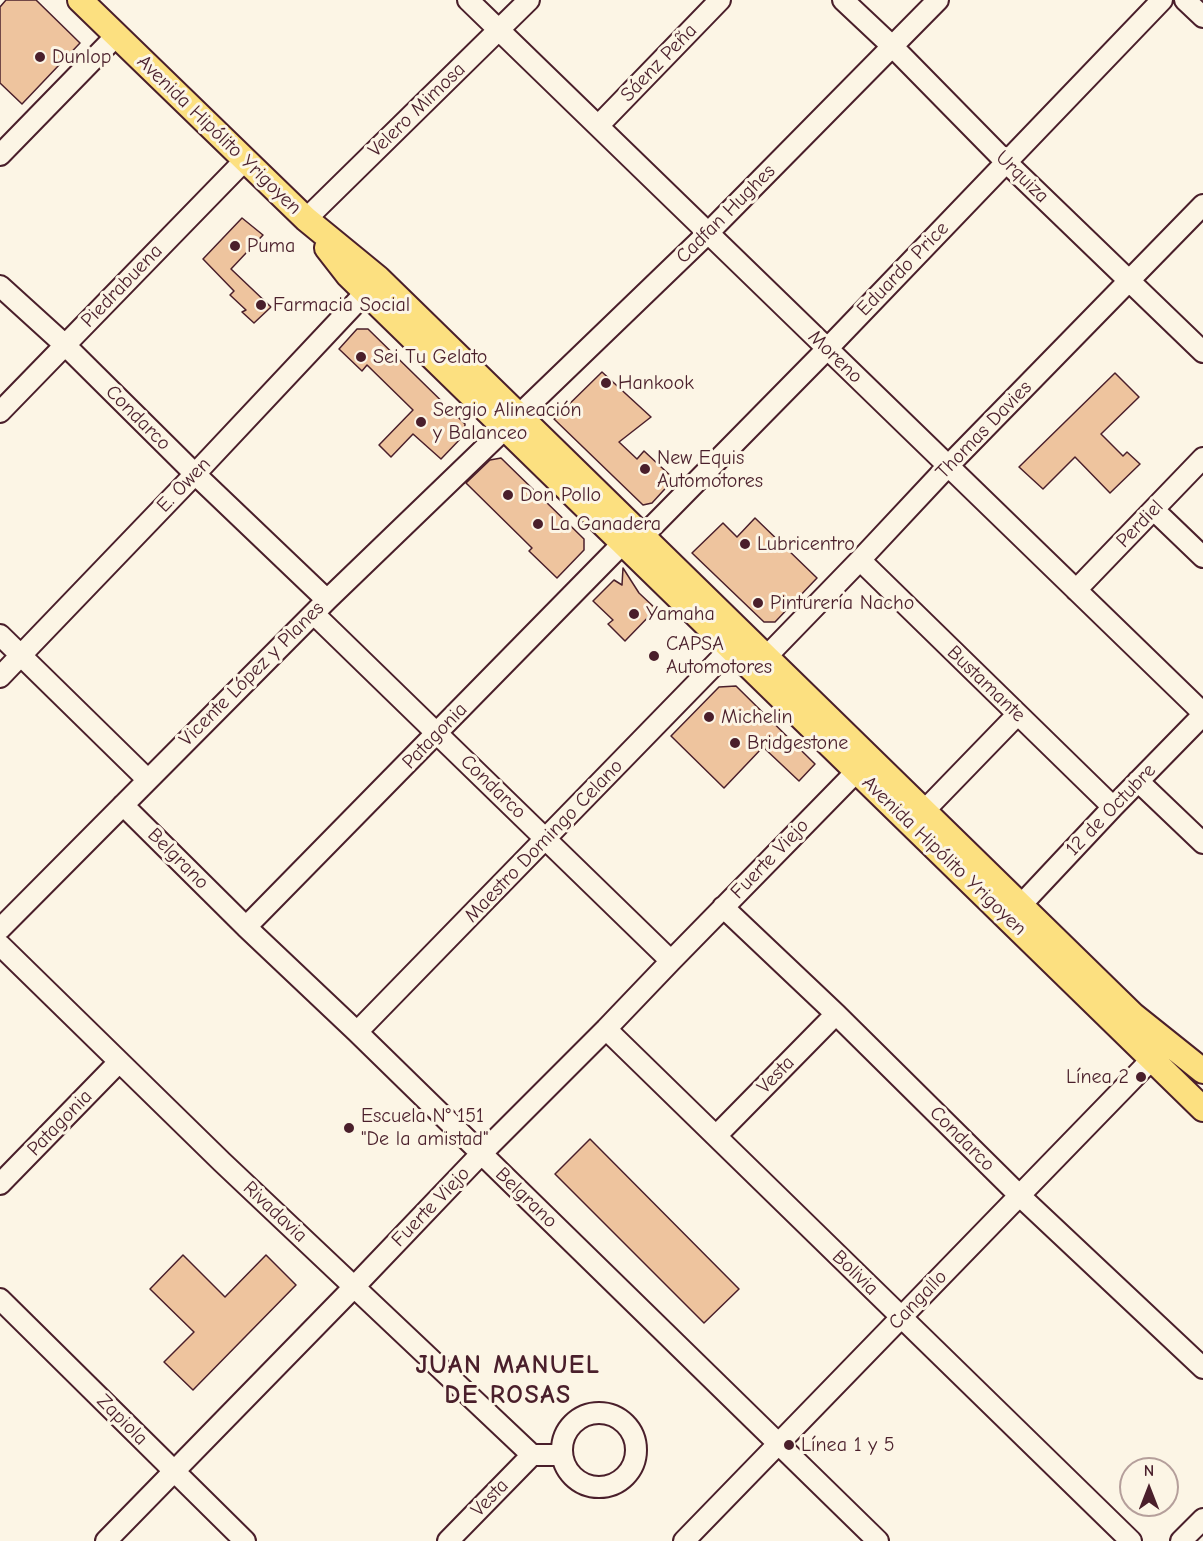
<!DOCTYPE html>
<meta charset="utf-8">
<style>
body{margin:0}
#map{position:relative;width:1203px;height:1541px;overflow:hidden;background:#fcf5e5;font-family:"Comic Neue",sans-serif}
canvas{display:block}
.north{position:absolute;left:1119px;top:1457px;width:60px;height:60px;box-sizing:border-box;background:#fcf5e5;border:2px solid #b59f9b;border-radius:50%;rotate:0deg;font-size:16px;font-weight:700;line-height:24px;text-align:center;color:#4a1f2b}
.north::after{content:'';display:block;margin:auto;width:21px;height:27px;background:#4a1f2b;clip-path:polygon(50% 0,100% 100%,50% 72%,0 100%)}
</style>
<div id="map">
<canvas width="1203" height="1541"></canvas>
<div class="north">N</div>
</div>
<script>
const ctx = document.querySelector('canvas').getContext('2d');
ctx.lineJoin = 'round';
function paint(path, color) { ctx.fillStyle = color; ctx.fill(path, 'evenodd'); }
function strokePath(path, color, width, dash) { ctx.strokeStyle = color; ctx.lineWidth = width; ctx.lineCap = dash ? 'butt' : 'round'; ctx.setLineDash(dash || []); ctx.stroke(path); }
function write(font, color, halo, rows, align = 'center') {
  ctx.font = font + ' "Comic Neue",sans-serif'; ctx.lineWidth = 6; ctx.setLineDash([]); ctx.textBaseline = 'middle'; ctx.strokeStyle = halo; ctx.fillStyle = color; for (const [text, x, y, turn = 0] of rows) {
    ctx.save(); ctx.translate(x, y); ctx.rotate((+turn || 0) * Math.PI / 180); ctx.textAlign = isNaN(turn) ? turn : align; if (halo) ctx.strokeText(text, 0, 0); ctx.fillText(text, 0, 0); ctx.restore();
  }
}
const building = new Path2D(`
 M6,0H36L80,43L22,104L0,83V7Z
 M242,218L263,235L231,269L271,307L254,323L242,312L246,310L230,295L234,291L203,259Z
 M357,329H368L465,424L464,435L441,459L413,434L391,457L379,445L413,410L367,365L362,371L339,349Z
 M602,372L651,417L619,442L637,459L644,451L674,479L652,503L643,505L554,419Z
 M1115,373L1139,397L1101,434L1123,456L1127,452L1140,464L1110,493L1075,457L1043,489L1019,467Z
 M501,458L584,539V550L557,578L529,551L532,548L466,483L490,460Z
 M755,518L817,578L775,622H764L692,553L723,523L737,537Z
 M623,568L639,593L656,609L625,641L608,624L613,620L593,601L614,580L622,585Z
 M736,686L815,764L799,781L763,747L724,788L671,736L719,687Z
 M590,1139L739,1289L704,1323L555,1174Z
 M183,1255L225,1297L266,1255L296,1285L193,1390L164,1362L194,1332L150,1289Z`);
paint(building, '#eec49e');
strokePath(building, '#4a1f2b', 1.5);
const minor = new Path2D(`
 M468,0L1203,713
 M843,0L893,47L1006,162L1203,352
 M1185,0L1203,17
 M598,126L720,0
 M0,155L117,35
 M306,219L529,0
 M0,286L65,345L195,474L327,600
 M0,412L245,160
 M1154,510L1203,557
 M643,536L827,349L1162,0
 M860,560L1113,807
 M1076,590L1203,458
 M314,614L671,961
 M0,635L147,779
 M766,657L860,560L948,466L1203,205
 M0,677L195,474L366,292
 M1138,781L1203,843
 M123,805L246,927L357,1032L878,1541
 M924,811L1017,715
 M1021,905L1113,807L1203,715
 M723,907L836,1014L1020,1196L1203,1368
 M246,927L623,543
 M0,929L327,600L708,233L938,0
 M0,945L222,1162L532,1455H562
 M606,1029L1131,1541
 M357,1032L731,648
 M716,1136L836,1014
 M0,1184L119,1062
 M0,1299L245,1541
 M562 1450a37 37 0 1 1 74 0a37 37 0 1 1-74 0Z
 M106,1541L354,1287L481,1154L606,1029L671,961L857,771
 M448,1541L532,1455
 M684,1541L1152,1059
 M1181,1541L1203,1519`);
const major = new Path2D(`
 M80,0L306,219L378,278L1133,1015L1203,1071
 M327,248L348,275L1203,1109`);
strokePath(minor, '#4a1f2b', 24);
strokePath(major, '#4a1f2b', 28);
strokePath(minor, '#fcf5e5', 20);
strokePath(major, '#fce080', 24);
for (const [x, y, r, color] of [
 [40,57,6,"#4a1f2b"],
 [235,246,6,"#4a1f2b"],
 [261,305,6,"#4a1f2b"],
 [361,357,6,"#4a1f2b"],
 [606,383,6,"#4a1f2b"],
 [421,422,6,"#4a1f2b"],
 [645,469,6,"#4a1f2b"],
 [508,495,6,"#4a1f2b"],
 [538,524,6,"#4a1f2b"],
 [745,544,6,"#4a1f2b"],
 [758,603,6,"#4a1f2b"],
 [634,614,6,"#4a1f2b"],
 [654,656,6,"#4a1f2b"],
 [709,717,6,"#4a1f2b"],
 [735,743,6,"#4a1f2b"],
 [1141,1077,6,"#4a1f2b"],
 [349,1128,6,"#4a1f2b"],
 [789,1445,6,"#4a1f2b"]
]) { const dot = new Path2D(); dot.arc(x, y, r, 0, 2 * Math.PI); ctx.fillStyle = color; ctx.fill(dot); strokePath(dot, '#fcf5e5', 2); }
write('20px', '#4a1f2b', '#fcf5e5', [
 ["Dunlop",52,57],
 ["Puma",247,246],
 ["Farmacia Social",273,305],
 ["Sei Tu Gelato",373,357],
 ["Hankook",618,383],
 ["Sergio Alineación",433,410],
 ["y Balanceo",433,433],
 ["New Equis",657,458],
 ["Automotores",657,481],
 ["Don Pollo",520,495],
 ["La Ganadera",550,524],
 ["Lubricentro",757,544],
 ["Pinturería Nacho",770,603],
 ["Yamaha",646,614],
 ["CAPSA",666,644],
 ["Automotores",666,667],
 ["Michelin",721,717],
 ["Bridgestone",747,743],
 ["Línea 2",1129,1077,"right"],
 ["Escuela N° 151",361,1116],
 ["\"De la amistad\"",361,1139],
 ["Línea 1 y 5",801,1445]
], 'left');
write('20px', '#4a1f2b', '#fcf5e5', [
 ["Sáenz Peña",659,63,-46],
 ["Velero Mimosa",417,110,-44],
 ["Avenida Hipólito Yrigoyen",219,135,44],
 ["Urquiza",1022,177,44],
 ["Cadfan Hughes",726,214,-45],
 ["Eduardo Price",903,269,-46],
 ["Piedrabuena",122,286,-46],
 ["Moreno",835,357,44],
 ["Condarco",138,418,45],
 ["Thomas Davies",984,430,-46],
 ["E. Owen",184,485,-46],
 ["Perdiel",1140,524,-46],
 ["Vicente López y Planes",252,674,-45],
 ["Bustamante",986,684,44],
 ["Patagonia",435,736,-46],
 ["Condarco",493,787,44],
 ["12 de Octubre",1111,810,-46],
 ["Maestro Domingo Celano",544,841,-46],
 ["Avenida Hipólito Yrigoyen",944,856,44],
 ["Belgrano",178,859,45],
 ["Fuerte Viejo",770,859,-46],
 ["Vesta",776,1075,-46],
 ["Patagonia",60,1123,-46],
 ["Condarco",962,1139,45],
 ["Belgrano",526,1198,44],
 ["Fuerte Viejo",431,1207,-46],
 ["Rivadavia",275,1212,43],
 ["Bolivia",855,1273,44],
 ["Cangallo",918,1300,-46],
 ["Zapiola",122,1420,45],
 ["Vesta",490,1498,-46]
]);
ctx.letterSpacing = '1.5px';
write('bold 26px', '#4a1f2b', '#fcf5e5', [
 ["JUAN MANUEL",508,1366],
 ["DE ROSAS",508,1396]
]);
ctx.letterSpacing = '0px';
</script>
